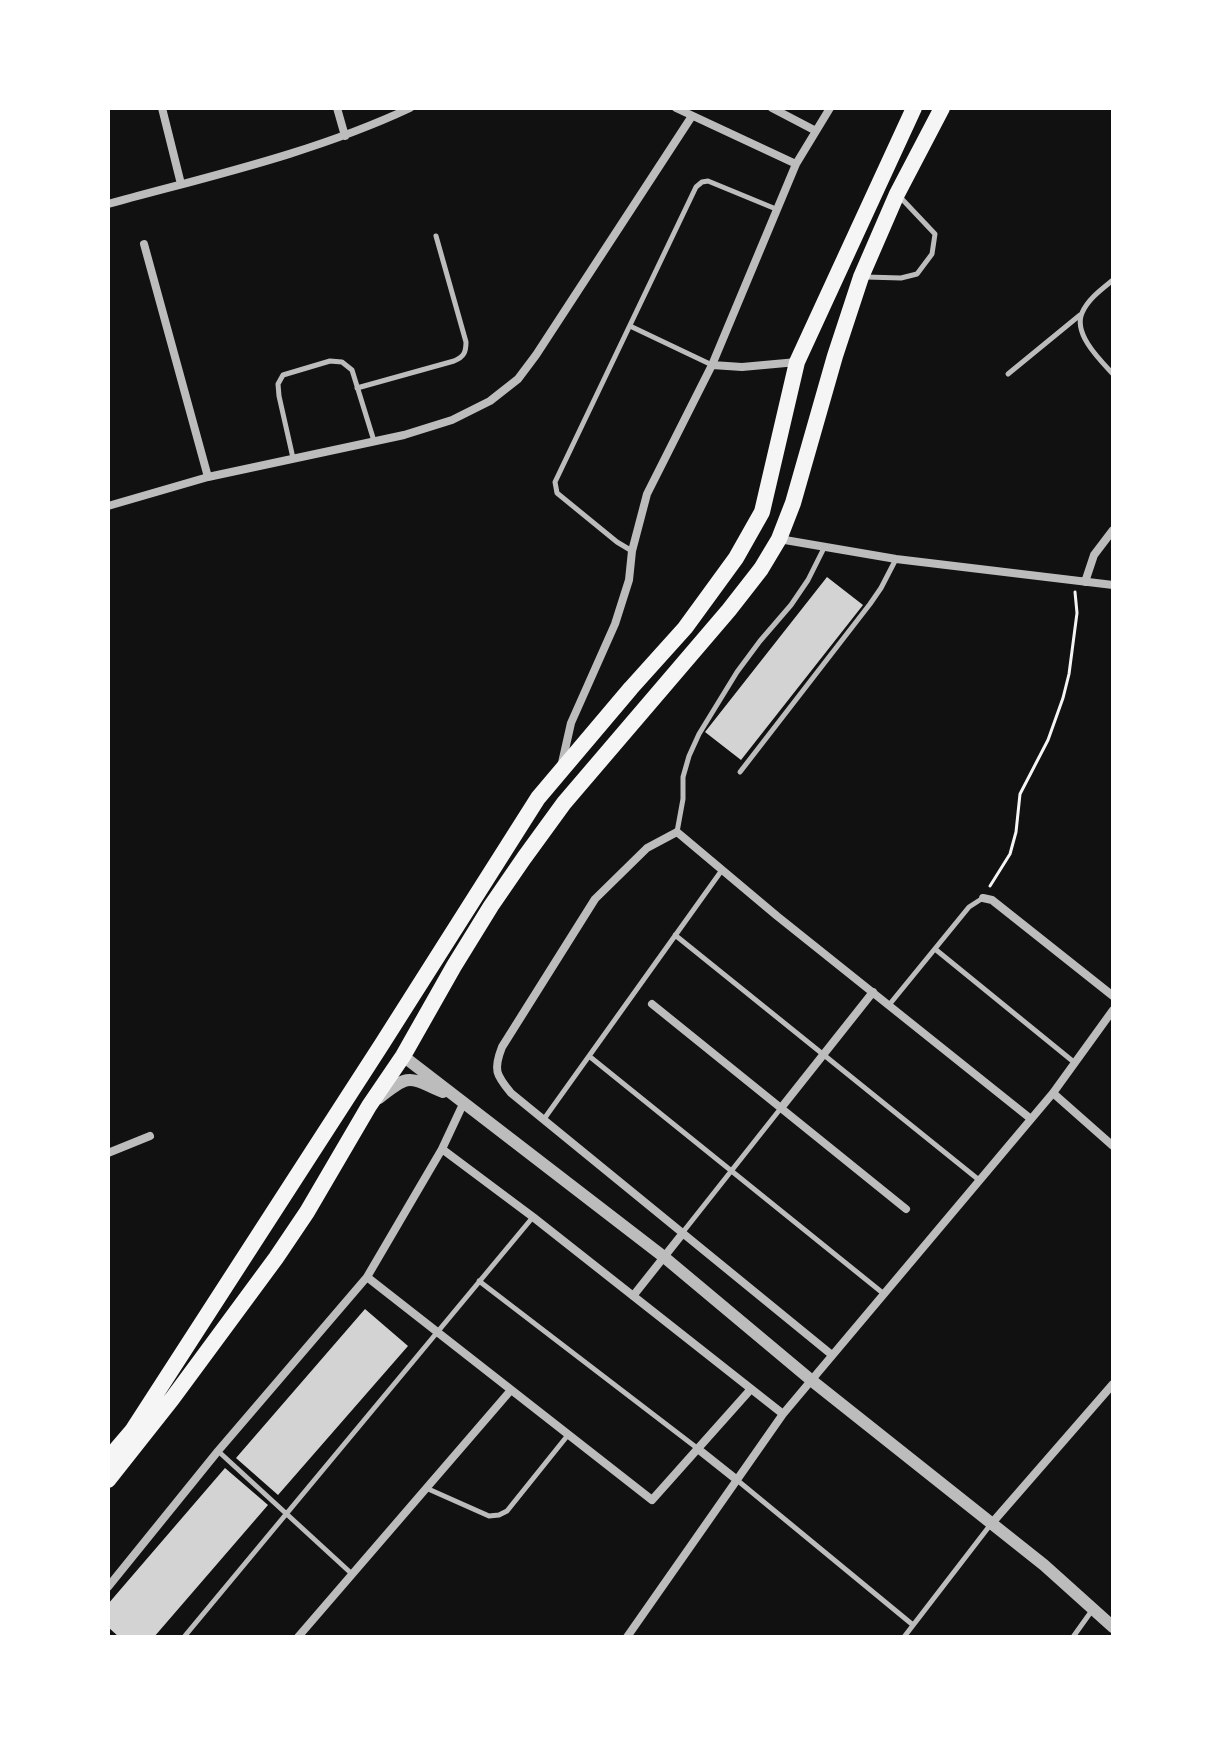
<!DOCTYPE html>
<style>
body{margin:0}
#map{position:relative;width:1221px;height:1745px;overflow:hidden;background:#111;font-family:"Open Sans",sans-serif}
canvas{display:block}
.frame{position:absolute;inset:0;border:110px solid #fff;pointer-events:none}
</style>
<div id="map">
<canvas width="1221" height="1745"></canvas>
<div class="frame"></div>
</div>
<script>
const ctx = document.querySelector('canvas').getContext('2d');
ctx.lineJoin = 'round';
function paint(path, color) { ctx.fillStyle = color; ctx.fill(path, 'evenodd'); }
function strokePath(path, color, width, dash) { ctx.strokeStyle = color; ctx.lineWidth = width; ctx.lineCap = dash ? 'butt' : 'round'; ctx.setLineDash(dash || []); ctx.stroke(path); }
paint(new Path2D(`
 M827,577L863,605L741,760L705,732Z
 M365,1309L408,1346L278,1495L236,1458Z
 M225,1468L268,1505L154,1637H119L108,1627V1604Z`), '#d3d3d3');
strokePath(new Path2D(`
 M990,886L1010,854L1016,832L1020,794L1048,740L1063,698L1069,674L1077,613L1075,592`), '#f5f5f5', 3);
strokePath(new Path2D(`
 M866,277L901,278L917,274L932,254L935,234L901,198
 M1113,280C1102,289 1088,299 1082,313C1073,334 1100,360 1113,374
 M630,326L712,365
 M1008,374L1080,315
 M357,388L454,361C464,357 466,352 466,342L436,236
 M293,458L279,396L278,384L283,375L330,361L342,362L352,370L374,441
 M632,551L617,542L557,493L555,482L696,187L702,182L708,181L776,209
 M740,772L870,604L881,588L896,559
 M677,832L683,799V777L689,756L699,734L737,672L760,641L791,605L808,580L824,548
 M675,935L979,1180
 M935,949L1075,1063
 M889,1005L969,907L983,898
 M589,1056L884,1294
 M544,1119L722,870
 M683,1232L781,1108
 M479,1281L697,1448
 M218,1451L352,1574
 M737,1480L913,1625
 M426,1488L489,1516L499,1515L507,1511L568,1435
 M184,1637L533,1217
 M904,1637L991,1524
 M1073,1637L1093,1609`), '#bcbcbc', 5);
strokePath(new Path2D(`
 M162,108L181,184
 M337,108L345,136
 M676,108L796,164
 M772,108L816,131
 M108,204C210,176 314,153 410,108
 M144,244L208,477
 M712,365L742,367L797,362
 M108,506L208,477L404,435L452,420L490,401L518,379L536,355L692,116
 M779,539L896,559L1113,585
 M1085,582L1094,555L1113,530
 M562,763L571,723L615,624L629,580L632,551L647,494L712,365L796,164L830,108
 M983,898L992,900L1113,996
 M652,1004L906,1209
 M1053,1093L1113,1146
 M781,1108L873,992
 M442,1149L533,1217L783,1414
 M108,1153L150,1136
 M367,1277L652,1500L751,1389
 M633,1296L683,1233
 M832,1355L511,1093C496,1075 493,1070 502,1047L595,899L647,848L677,832L777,916L1031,1119
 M698,1449L737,1480
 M992,1523L1113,1384
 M108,1587L218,1451L367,1277L442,1149L464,1102
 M298,1637L511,1390
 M627,1637L783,1414L1053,1093L1113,1010`), '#bcbcbc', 8);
strokePath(new Path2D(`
 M403,1056L664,1257L811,1380L1044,1565L1113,1627
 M379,1098C410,1073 408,1077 443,1092`), '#bcbcbc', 12);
strokePath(new Path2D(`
 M108,1459L132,1431L382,1044L538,798L631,688L685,628L736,558L762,512L797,362L914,108
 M108,1480L172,1399L276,1258L307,1212L369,1106L403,1056L454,966L491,906L524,858L564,803L729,610L761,569L779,539L793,503L835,356L861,277L897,194L942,108`), '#f5f5f5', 16);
</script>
